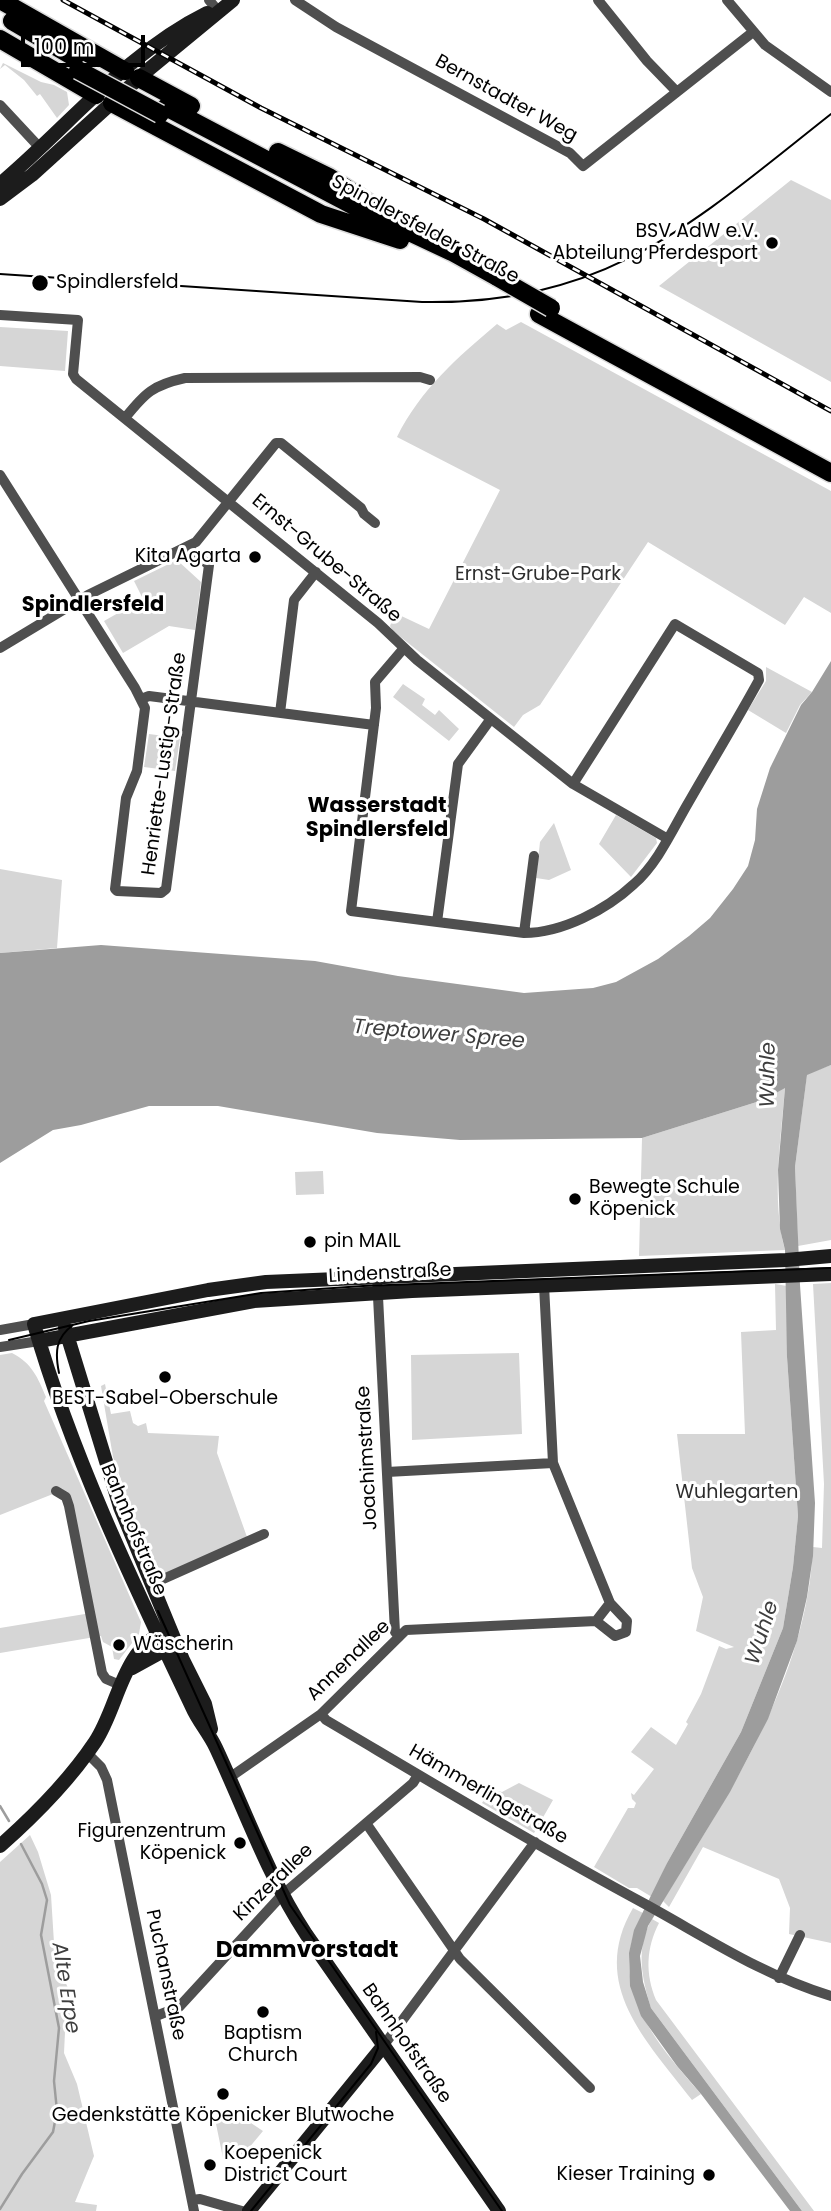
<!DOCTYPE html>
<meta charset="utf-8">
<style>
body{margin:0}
#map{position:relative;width:831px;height:2211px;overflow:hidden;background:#fff;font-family:Poppins,sans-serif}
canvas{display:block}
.scale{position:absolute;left:21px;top:35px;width:124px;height:32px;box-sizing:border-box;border:4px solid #000;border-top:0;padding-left:9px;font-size:21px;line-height:24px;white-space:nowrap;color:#000;-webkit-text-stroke:5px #fff;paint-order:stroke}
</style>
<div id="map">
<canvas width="831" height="2211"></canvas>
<div class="scale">100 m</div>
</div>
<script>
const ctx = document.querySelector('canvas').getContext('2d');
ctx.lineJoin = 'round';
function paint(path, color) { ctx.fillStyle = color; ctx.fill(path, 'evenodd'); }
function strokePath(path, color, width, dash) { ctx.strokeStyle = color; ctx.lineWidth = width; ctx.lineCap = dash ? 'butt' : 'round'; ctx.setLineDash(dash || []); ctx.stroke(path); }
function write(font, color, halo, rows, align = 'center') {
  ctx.font = font + ' Poppins,sans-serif'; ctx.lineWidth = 6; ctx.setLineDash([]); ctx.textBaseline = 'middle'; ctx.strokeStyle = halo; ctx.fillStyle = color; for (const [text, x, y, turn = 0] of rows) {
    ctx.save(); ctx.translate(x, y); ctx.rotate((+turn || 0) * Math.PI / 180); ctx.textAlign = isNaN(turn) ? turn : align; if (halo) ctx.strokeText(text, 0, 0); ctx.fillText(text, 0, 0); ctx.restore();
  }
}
paint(new Path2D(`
 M3,63L41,82L54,85L67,92L69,105L57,118L40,94L37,96L24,80L5,65L0,69Z
 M791,180L831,200V382L659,286Z
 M521,322L831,491V613L804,597L785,625L648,542L540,705L523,715L514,727L393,631L390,626L395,613L429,629L500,490L397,437C420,390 458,357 497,324L506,330Z
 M0,327L68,331L65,371L0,366Z
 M177,560L201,582L195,630L169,626L123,653L104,621L143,599L134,581Z
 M766,667L812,692L800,705L786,733L748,710L766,681Z
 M403,684L425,699L422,705L435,715L439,710L459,729L449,741L393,697Z
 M149,734L180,738L175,771L144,767Z
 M616,815L656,838L657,843L631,877L599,844Z
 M554,823L571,870L549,880L536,878L540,842Z
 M0,869L62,880L57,948L0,953Z
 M831,1065V1240L798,1246L795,1167L807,1074Z
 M785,1087C781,1140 771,1198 785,1250L639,1256L642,1138L763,1100Z
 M323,1171L324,1194L296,1195L295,1172Z
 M831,1283V1943L789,1934L790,1908L779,1879L703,1847L669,1907L663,1901C730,1792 807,1678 813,1547L822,1548L824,1484L813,1284Z
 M775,1284L787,1286V1357L798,1516L793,1567L783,1628L741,1732L667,1863L652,1897L637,1888H629L594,1867L628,1808H634L636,1803L632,1799L631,1793L634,1795L654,1769L631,1752L651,1727L676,1745L688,1724L686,1722L701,1694L719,1646L726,1649L734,1647L696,1631L703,1597L692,1568L677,1434H745L741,1332L776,1330Z
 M12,1353C32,1363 38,1378 46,1397L44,1401L141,1622L139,1634L119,1660L114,1659L112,1647L103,1642L101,1636L0,1653V1628L91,1613L73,1504L58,1492L0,1515V1355Z
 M519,1353L522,1434L412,1440L411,1355Z
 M105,1384L111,1414L130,1411L133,1423L138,1426L146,1423L148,1433L219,1436L217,1453L247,1537L159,1576L140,1535L113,1457L101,1386Z
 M519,1783L553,1800L534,1833L482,1803L491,1789L502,1792Z
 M30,1835L38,1852L51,1895L55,1959L68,1988L70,2018L65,2032L64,2053L77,2084L94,2156L75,2202L97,2205L96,2211H0V1862Z
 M633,1908L643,1913C604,1985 656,2042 701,2094L692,2100C647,2041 588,1985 633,1908Z
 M652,1919L659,1923C646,1948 645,1974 656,2000L814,2211H802L651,2008C642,1978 635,1948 652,1919Z
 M223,2117L248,2121L263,2131L238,2161L223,2158L215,2119Z`), '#d6d6d6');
paint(new Path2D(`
 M831,661V1065L807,1075L795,1167L800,1285L815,1503L813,1556L807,1597L797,1641L768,1719L730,1792L648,1926L640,1956L643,1982L651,2008L802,2211H790L701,2094L677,2066L641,2016L630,1986L629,1953L634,1930L667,1863L741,1732L783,1628L793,1567L798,1516L787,1357L785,1250L780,1229L778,1170L785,1088L763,1100L642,1138L460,1140L377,1133L218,1106H149L81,1125L53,1130L0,1163V953L101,945L315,961L398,976L524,993L593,988L616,982L658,959L689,936L710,918L733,889L748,866L755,840L757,809L770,768L801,705L812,692Z`), '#9d9d9d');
strokePath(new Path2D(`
 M0,1806L9,1821
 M0,2209L22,2174L53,2132L57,2111L54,2081L59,2028L41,1935L47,1900L42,1884L21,1844`), '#9d9d9d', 2.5);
const highway = new Path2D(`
 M0,0L125,71
 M12,21L84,63
 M0,39L96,95
 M139,78L191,106
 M112,103L321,214L400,240
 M166,107L352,205L452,252L497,277
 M278,152L329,177L369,203
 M539,314L831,473`);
strokePath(highway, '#dbdbdb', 21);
strokePath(new Path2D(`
 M209,0L219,12
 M295,0L336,27L570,153L583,166L753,32
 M598,0L647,61L677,92
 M727,0L765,45L831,92
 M0,105L41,149
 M0,315L78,320L73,374L76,379L378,623L417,660L573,784L668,839
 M125,418C145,393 153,385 185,378L420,377L430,380
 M0,475L135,688L145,708L137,771L126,798L115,889L117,891L161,893L166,889L209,565L188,548
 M0,648L88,595L196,542L276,443H281L361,508L364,514L375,523
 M404,648L375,682L376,708L351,911L524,933C562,933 606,910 634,884C657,864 672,831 687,805C711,763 736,722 759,680L758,673L675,624L573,784
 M141,699L149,696L374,725
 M280,713L294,600L316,572
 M437,922L458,764L490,720
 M524,933L534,856
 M377,1277L395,1632L399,1637
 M544,1285L553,1463L610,1603L627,1621L626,1632L615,1636L596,1621
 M0,1330L34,1324
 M0,1347L39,1341
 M387,1472L553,1463
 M56,1491L66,1497L69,1506L102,1673L106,1679L120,1685
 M152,1584L264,1534
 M596,1621L610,1603
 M321,1714L326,1720C431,1782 537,1846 645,1904C707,1938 762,1975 831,1996
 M87,1753L101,1767L107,1780L194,2211
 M229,1778L321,1714L406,1630L596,1621
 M366,1823L460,1959L590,2088
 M779,1978L800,1935
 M156,2016L179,2007L282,1895L413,1783L418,1775
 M384,2045L535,1842
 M192,2200L200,2199L242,2211`), '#4f4f4f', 10);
strokePath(new Path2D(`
 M0,184C68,127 126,53 207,13
 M0,199L32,175L148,70L233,0
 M65,1328L120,1507L183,1660L205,1704L211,1729
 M39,1341L254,1301L412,1291L831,1274
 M132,1668L172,1646
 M0,1846C35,1815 69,1781 95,1742C119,1706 121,1650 166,1631
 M249,2211L384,2045
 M499,2211L306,1934C268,1876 245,1810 216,1748C209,1733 198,1721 192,1707C133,1583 72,1456 34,1324L208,1290L266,1282L786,1260L831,1256`), '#1c1c1c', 14);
strokePath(highway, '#000', 18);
strokePath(new Path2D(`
 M0,274L422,302C609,305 694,222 831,114
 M9,1340L89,1321L261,1293L363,1286L831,1268
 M59,1373C55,1353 55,1338 73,1325
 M158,1611L290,1905L502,2211
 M251,2211L371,2064L378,2048L376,2032`), '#000', 2);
const rail = new Path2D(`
 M63,0L261,108L484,219L831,411`);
strokePath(rail, '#000', 5);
strokePath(rail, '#fff', 2.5, [8]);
const highwayBridge = new Path2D(`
 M78,70L160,114
 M497,277L551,308`);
strokePath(highwayBridge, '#dbdbdb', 21, []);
strokePath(highwayBridge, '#000', 18);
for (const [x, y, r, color] of [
 [772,243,7,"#000"],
 [40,283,9,"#000"],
 [255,557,7,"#000"],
 [575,1199,7,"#000"],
 [310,1242,7,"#000"],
 [165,1377,7,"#000"],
 [119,1645,7,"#000"],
 [240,1843,7,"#000"],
 [263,2012,7,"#000"],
 [223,2094,7,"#000"],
 [210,2165,7,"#000"],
 [709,2175,7,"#000"]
]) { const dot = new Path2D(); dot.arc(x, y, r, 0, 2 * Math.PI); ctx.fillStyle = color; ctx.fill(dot); strokePath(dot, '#fff', 2.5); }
write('19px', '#000', '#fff', [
 ["Bernstadter Weg",506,99,29],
 ["Spindlersfelder Straße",425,230,28],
 ["Ernst-Grube-Straße",326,559,40],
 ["Henriette-Lustig-Straße",165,764,-82],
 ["Lindenstraße",390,1274,-3],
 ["Joachimstraße",368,1458,-93],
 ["Bahnhofstraße",133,1530,67],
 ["Annenallee",349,1661,-44],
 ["Hämmerlingstraße",488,1795,30],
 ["Kinzerallee",274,1883,-44],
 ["Puchanstraße",165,1975,78],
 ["Bahnhofstraße",406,2044,55]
]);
write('19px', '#000', '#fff', [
 ["BSV AdW e.V.",758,232,"right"],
 ["Abteilung Pferdesport",758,254,"right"],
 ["Spindlersfeld",56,283],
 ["Kita Agarta",241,557,"right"],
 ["Bewegte Schule",589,1188],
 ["Köpenick",589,1210],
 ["pin MAIL",324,1242],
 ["BEST-Sabel-Oberschule",165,1399,"center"],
 ["Wäscherin",133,1645],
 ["Figurenzentrum",226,1832,"right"],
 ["Köpenick",226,1854,"right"],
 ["Baptism",263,2034,"center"],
 ["Church",263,2056,"center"],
 ["Gedenkstätte Köpenicker Blutwoche",223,2116,"center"],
 ["Koepenick",224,2154],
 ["District Court",224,2176],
 ["Kieser Training",695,2175,"right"]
], 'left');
write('19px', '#2d2d2d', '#fff', [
 ["Ernst-Grube-Park",538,575],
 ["Wuhlegarten",737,1493]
]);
write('bold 21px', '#000', '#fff', [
 ["Spindlersfeld",93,606],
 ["Wasserstadt",377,807],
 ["Spindlersfeld",377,831]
]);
write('italic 21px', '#3e3e3e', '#fff', [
 ["Treptower Spree",439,1035,5],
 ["Wuhle",769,1075,-89],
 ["Wuhle",763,1633,-72],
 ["Alte Erpe",65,1988,81]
]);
write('bold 23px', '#000', '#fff', [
 ["Dammvorstadt",307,1951]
]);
</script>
